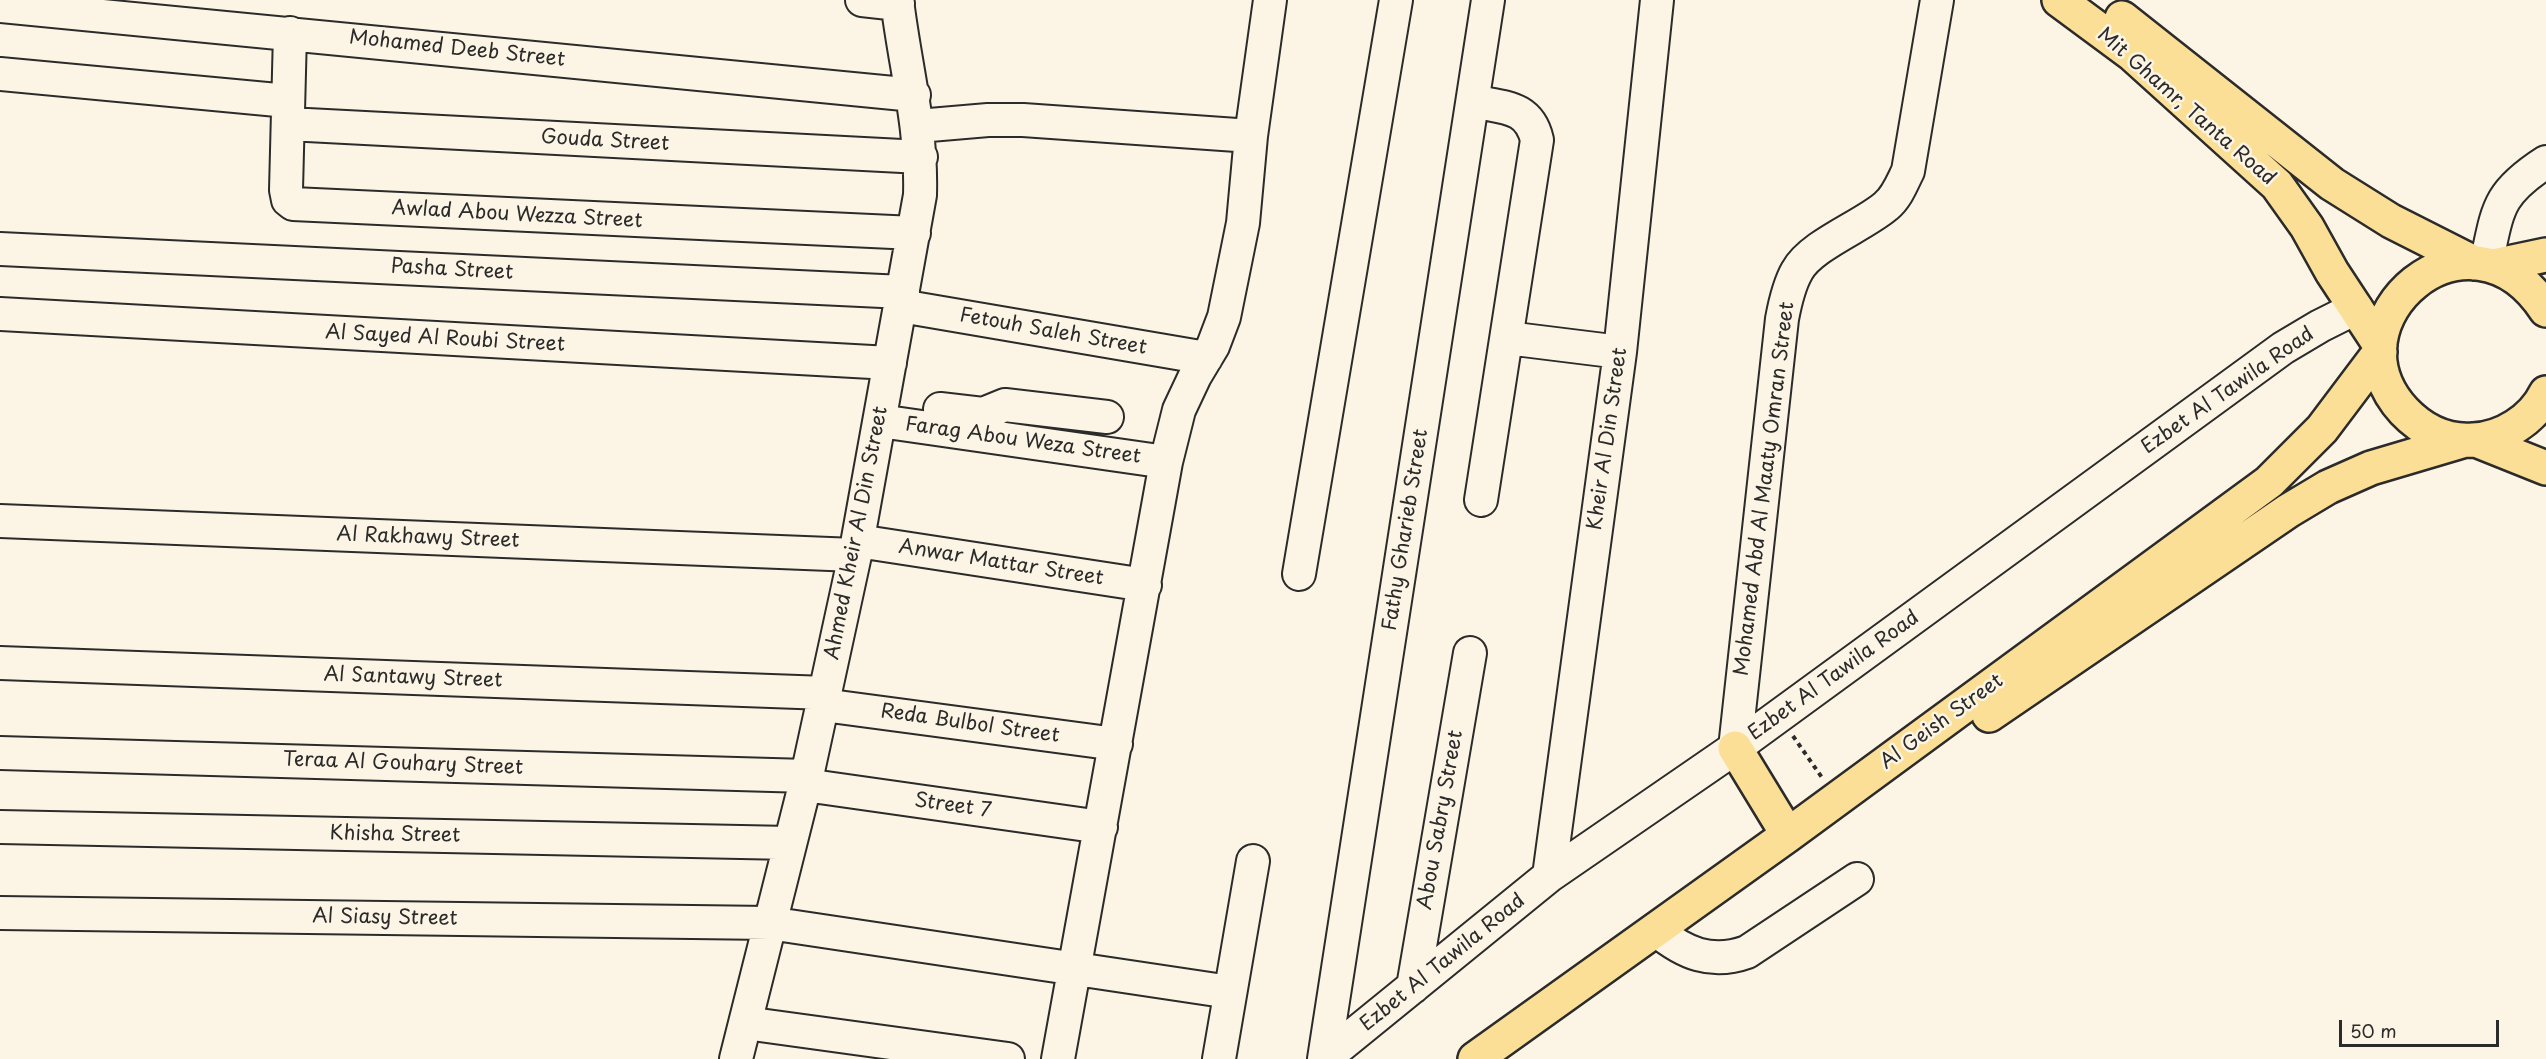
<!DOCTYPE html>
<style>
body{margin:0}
#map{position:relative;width:2546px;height:1059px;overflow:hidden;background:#fcf5e5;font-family:"Playpen Sans",sans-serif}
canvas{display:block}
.scale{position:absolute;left:2339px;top:1020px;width:160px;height:27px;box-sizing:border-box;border:3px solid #2b2b2b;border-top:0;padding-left:8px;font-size:18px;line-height:21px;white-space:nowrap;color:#2b2b2b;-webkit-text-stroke:4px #fcf5e5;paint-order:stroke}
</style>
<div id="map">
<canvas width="2546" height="1059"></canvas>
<div class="scale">50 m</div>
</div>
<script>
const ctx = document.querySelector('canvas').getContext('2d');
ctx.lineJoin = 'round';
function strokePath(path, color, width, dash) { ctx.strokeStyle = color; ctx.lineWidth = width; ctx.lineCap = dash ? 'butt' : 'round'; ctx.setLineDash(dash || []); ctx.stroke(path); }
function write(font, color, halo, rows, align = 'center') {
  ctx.font = font + ' "Playpen Sans",sans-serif'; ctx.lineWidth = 5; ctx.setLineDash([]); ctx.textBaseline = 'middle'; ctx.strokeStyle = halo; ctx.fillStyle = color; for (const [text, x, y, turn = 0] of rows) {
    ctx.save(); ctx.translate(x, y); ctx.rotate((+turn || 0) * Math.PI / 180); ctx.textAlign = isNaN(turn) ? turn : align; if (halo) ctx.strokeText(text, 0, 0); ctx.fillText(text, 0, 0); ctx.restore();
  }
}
const minor = new Path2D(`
 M862,0L898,4
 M0,6L914,95
 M290,33L286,190L288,200L293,204L914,233
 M0,74L288,101
 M1473,101C1503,108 1529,105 1537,140L1481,500
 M288,124L921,157
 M918,126L988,120H1023L1251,136
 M0,249L903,292
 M2486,264C2498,210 2496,194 2546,162
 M901,306L1206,358
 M0,314L890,363
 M1507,338L1620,352
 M940,409L983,414L1005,405L1107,417
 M880,421L1166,462
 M0,521L855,555
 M858,541L1145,585
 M1299,574L1396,0
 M0,663L826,693
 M823,705L1116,744
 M1735,748L1782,319C1785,303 1789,285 1797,271C1811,245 1863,226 1886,206C1897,197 1902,183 1908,171L1937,0
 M0,753L807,776
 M805,785L1101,827
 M0,827L790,843
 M1549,876L1620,352L1657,0
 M0,913L769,923L1230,992
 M1656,930C1684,953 1711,965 1747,952L1857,879
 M1413,987L1470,653
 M745,1023L1008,1059
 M736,1059L805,785L855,555L920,195C922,125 905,67 897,0
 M1058,1059L1166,462L1179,410L1195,376L1213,346L1224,317L1243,223L1251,136L1270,0
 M1219,1059L1253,861
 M1324,1059L1549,876L1735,748L2283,348L2320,326L2356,308
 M1324,1059L1488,0`);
const major = new Path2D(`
 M2059,0L2132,54L2277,185L2307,227L2332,272L2380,345
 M2122,18L2332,184L2391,221L2474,263
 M2494,266L2546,255
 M2546,310C2469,192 2321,321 2404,411C2422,430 2446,442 2473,440C2502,439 2533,420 2546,393
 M2476,440L2546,468
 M1989,715L2288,511L2328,487L2371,468L2462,441
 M1735,748L1788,835
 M1475,1059L1788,835L2269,482L2322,429L2380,352`);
strokePath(minor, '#2b2b2b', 36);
strokePath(major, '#2b2b2b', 38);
strokePath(new Path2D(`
 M1793,736L1823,779`), '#2b2b2b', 4, [4.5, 4.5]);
strokePath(minor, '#fcf5e5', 32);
strokePath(major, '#fbdf96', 33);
write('20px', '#2b2b2b', '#fcf5e5', [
 ["Mohamed Deeb Street",457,49,6],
 ["Mit Ghamr, Tanta Road",2186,107,41],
 ["Gouda Street",605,141,3],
 ["Awlad Abou Wezza Street",517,215,3],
 ["Pasha Street",452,270,3],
 ["Fetouh Saleh Street",1053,332,10],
 ["Al Sayed Al Roubi Street",445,339,3],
 ["Ezbet Al Tawila Road",2228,391,-35],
 ["Kheir Al Din Street",1608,439,-82],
 ["Farag Abou Weza Street",1023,441,8],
 ["Mohamed Abd Al Maaty Omran Street",1765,489,-83],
 ["Fathy Gharieb Street",1406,530,-81],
 ["Ahmed Kheir Al Din Street",857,533,-79],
 ["Al Rakhawy Street",428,538,2],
 ["Anwar Mattar Street",1001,563,9],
 ["Ezbet Al Tawila Road",1834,676,-36],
 ["Al Santawy Street",413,678,2],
 ["Al Geish Street",1942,722,-36],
 ["Reda Bulbol Street",970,724,8],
 ["Teraa Al Gouhary Street",403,764,2],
 ["Street 7",953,806,8],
 ["Abou Sabry Street",1441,820,-80],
 ["Khisha Street",395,835,1],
 ["Al Siasy Street",385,918,1],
 ["Ezbet Al Tawila Road",1443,963,-39]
]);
</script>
